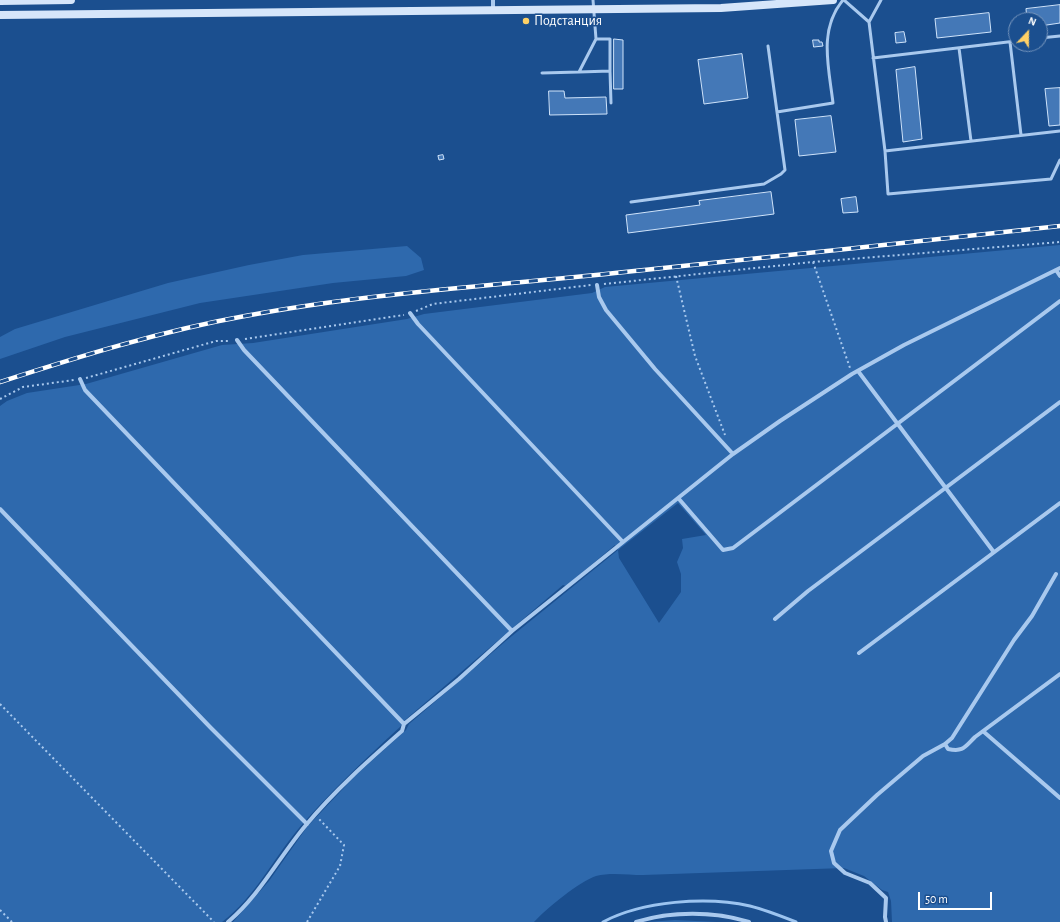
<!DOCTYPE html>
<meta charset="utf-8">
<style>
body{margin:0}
#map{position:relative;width:1060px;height:922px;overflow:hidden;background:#1b4f8f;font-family:"Alegreya Sans",sans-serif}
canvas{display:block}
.north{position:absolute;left:1008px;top:12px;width:40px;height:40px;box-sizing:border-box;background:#1b4f8f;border:1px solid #7695bc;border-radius:50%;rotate:22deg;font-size:11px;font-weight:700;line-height:16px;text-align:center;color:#fff}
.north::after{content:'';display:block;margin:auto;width:14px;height:18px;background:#ffd166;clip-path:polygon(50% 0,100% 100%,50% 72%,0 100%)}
.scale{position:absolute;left:918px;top:892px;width:74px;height:18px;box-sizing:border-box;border:2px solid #fff;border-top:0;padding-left:5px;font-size:12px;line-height:14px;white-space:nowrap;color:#fff;-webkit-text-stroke:3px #1b4f8f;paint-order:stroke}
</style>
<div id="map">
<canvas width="1060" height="922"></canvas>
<div class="north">N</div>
<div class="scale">50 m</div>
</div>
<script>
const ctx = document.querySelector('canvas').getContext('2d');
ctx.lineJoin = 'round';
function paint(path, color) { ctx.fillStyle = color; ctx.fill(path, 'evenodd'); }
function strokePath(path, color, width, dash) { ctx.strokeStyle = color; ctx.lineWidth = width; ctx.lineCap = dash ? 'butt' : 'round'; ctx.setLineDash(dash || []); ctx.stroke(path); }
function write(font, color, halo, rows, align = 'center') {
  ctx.font = font + ' "Alegreya Sans",sans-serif'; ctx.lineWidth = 3; ctx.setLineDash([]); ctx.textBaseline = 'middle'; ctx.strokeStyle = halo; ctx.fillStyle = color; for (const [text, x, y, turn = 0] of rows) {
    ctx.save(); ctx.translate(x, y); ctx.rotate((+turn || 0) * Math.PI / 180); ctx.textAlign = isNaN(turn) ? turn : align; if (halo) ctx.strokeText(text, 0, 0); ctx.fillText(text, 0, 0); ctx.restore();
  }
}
paint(new Path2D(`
 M1060,245V922H892L891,901L888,892L882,890L864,876L844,868L643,875C628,875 611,872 596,876C580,881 546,909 534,922H233L269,881L307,827L356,775L406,730L409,724L507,640L618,550L615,545L566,586L563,585L405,720L400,727C364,760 330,792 299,828C273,859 255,897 222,922H0V406L7,401L27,393L86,384L222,345L253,343L407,319L424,314L592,293L605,287ZM678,503L706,535L682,539L683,548L677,562L681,574V592L659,623L619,558L618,550Z
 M407,246L421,258L424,270L406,276L333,283L200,303L65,337L0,359V337L15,329L168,283L249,265L303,255Z
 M675,920L717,922H648Z`), '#2e69ad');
strokePath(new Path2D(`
 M603,922C642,901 707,896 750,906C766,910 781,916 796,922`), '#9cc4f0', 3);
const building = new Path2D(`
 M1060,5V23L1040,26V20H1027L1026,9Z
 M989,13L991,32L937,38L935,19Z
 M904,32L906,42L896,43L895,33Z
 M614,39L623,40V89H614Z
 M813,40H819V42H822L823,46L814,47Z
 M742,54L748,98L704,104L698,60Z
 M915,67L922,139L903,142L896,70Z
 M1060,88V125L1049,126L1045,89Z
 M549,91H564L565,98L606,97L607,114L550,115Z
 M831,116L836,152L799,156L795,120Z
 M443,155L444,159L439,160L438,156Z
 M771,192L774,214L628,233L626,215L700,205L699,201Z
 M856,197L858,212L843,213L841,199Z`);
paint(building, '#4478b7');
strokePath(building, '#cfe3fa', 1);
strokePath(new Path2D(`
 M813,262L850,368
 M676,276L695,356L725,435
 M604,284L813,262L1060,242
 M416,311L433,304L591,285
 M245,339L404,315
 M86,378L216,341H230
 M0,399L23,387L74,380
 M0,704L214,922
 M0,910L12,922
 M307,922L340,866L344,845L319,819`), '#a9c9ee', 2, [2, 3]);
strokePath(new Path2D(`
 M844,0L869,22
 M881,0L869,22L885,151L1060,131
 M1040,38L1060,36
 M1010,42L1021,135
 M768,46L777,112
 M959,48L971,141
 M873,58L1016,41
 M610,71L611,103
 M579,72L610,71V39H596
 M542,73L579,72L596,39L593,0
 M885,151L888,194L1051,179L1060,160
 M631,202L764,184L781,174L785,170L777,112L833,103C829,68 818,30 843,0`), '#a9c9ee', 3);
strokePath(new Path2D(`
 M493,0V10
 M1056,270L1060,276
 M597,285L599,297L606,310L655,369L733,454
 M410,313L418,324L623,542
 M237,340L244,350L512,631
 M858,371L993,551
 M80,379L85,390L404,724
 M679,499L723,550L733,548L1060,301
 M0,509L210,727L307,824
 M775,619L808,591L1060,402
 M859,653L1060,503
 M984,732L1060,798
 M945,744L952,738L1014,640L1032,616L1056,574
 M228,922C260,895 279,857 306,825C335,790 368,761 402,731L404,724L459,679L512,631L733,454L780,421L852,374L904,345L1060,268
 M636,922C671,911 714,911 749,922
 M886,922L885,917L886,898L870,883L845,873L834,863L831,851L840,830L877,795L923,756L945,744L948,749C963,752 964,748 975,737L1060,674`), '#a9c9ee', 4);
strokePath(new Path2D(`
 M0,1L71,0
 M0,15L721,8L833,0`), '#d6e6fa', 8);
const rail = new Path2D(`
 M0,382C81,356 161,331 245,316C367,293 491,286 615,273C763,258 912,242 1060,226`);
strokePath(rail, '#fff', 4.5);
strokePath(rail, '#1b4f8f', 3, [9]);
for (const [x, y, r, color] of [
 [526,21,4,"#ffd166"]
]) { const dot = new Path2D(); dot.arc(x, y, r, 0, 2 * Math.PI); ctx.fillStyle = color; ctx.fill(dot); strokePath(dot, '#1b4f8f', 1.5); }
write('14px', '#fff', '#1b4f8f', [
 ["Подстанция",534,21]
], 'left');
</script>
